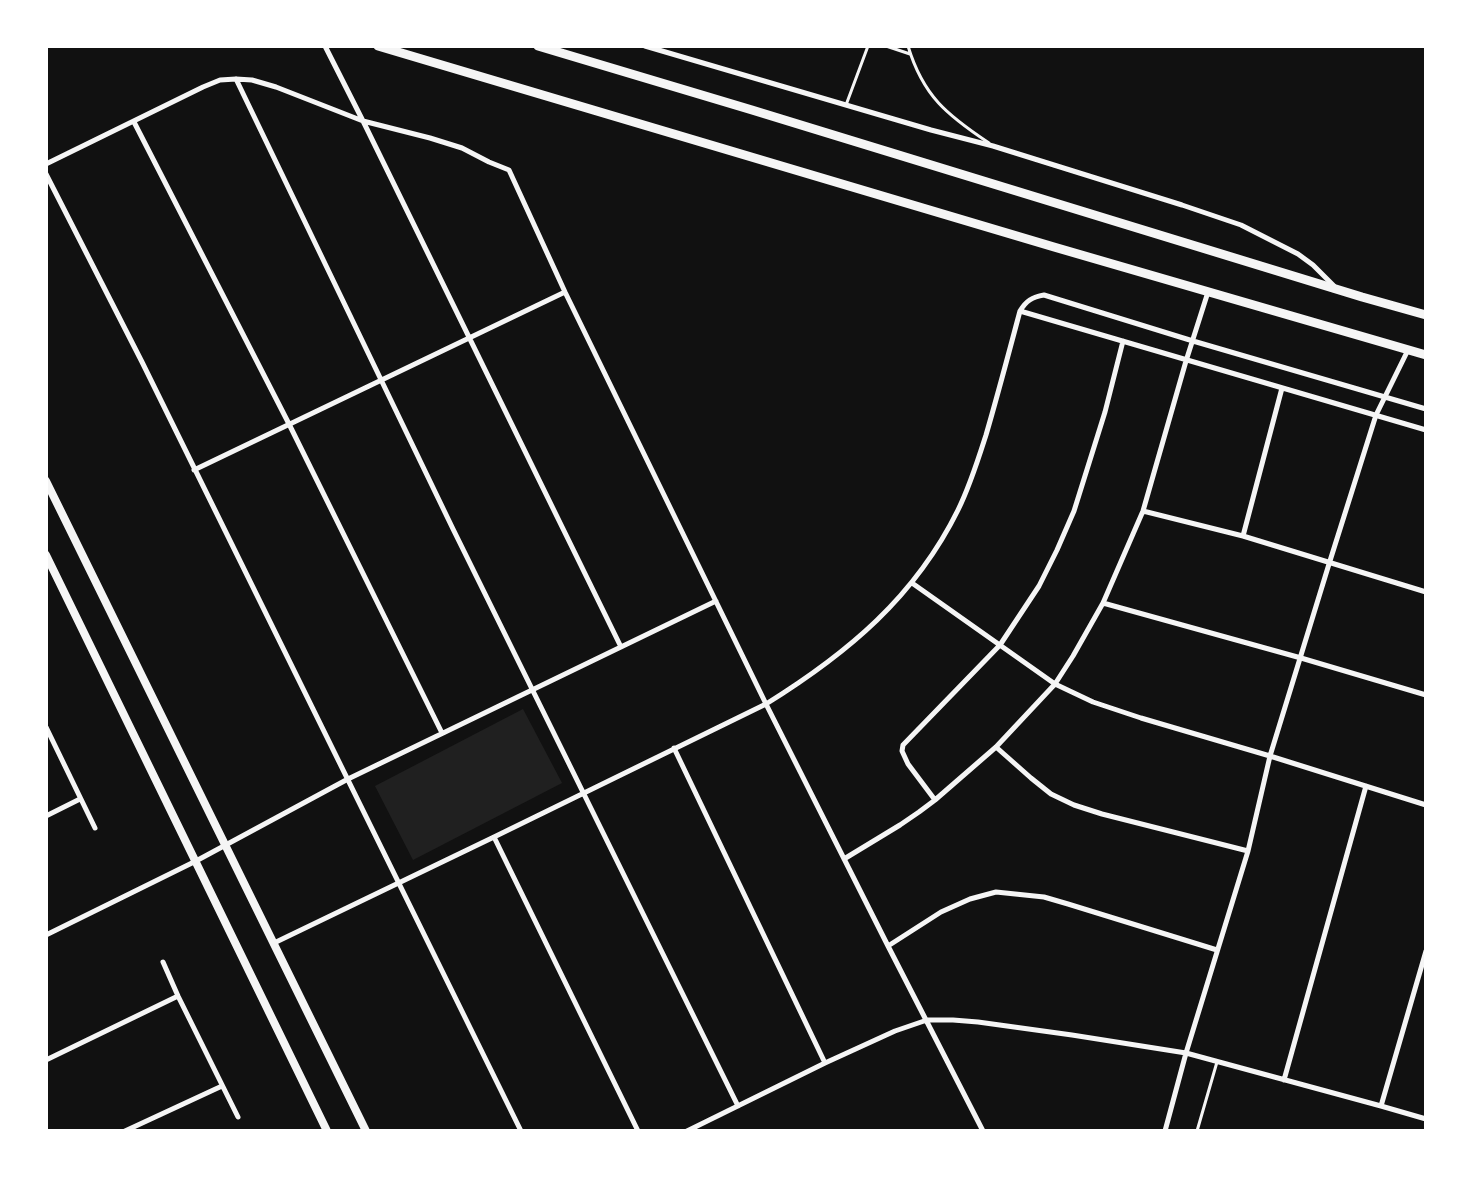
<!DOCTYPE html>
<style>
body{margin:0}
#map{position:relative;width:1472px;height:1177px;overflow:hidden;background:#111;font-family:Karla,sans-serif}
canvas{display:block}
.frame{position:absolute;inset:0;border:48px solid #fff;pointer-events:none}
</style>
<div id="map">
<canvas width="1472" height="1177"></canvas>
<div class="frame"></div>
</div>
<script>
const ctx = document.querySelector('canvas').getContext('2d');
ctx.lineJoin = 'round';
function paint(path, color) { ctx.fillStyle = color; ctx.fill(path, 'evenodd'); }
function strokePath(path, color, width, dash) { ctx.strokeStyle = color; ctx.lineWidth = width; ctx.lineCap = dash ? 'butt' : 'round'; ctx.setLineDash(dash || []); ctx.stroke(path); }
paint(new Path2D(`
 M523,709L562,783L413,860L375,786Z`), '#202020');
strokePath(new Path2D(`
 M886,46L910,54
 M908,46C923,96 947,115 989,143
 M846,105L868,46
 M1197,1131L1217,1062`), '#f5f5f5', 3);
strokePath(new Path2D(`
 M325,46L363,121L621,647
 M645,46L931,130L993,146L1182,205L1241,225L1298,254L1313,265L1334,286
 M236,79L453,529L738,1106
 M134,122L289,424L442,733
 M46,164L203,87L220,80L236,79L252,80L276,87L363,121L430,138L462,148L489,162L509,170L565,292L766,704L888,946L983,1131
 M46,174L142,362L521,1131
 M1020,311L1426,430
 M194,470L565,292
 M1143,511L1243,536L1426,592
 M1243,536L1282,388
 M912,583L1055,684L1093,702L1141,718L1270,756L1426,805
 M1103,603L1301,658L1426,695
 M46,727L95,828
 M996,747L1031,778L1051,794L1074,805L1102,814L1248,851
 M674,748L825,1063
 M935,800L908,764L902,751L903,745L1000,645L1039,586L1057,550L1074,511L1105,412L1123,341
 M46,816L80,799
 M494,837L638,1131
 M844,859L900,825L919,812L935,800L996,747L1055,684L1073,656L1103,603L1143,511L1186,361L1208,292
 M46,935L196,861L348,779L716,601
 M274,943L494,837L766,704C848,653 915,597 958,510C970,486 978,460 986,435C998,394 1009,352 1020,311C1026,301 1032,297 1044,295L1193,341L1426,409
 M888,946L941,912L970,899L996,892L1044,897L1068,904L1217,950
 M163,962L178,996L238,1117
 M46,1060L178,996
 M1284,1080L1366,786
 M1381,1106L1426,951
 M125,1131L222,1086
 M687,1131L825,1063L895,1031L927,1020H953L978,1022L1072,1035L1186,1053L1381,1106L1426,1119
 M1165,1131L1186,1053L1248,851L1270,756L1329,564L1376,415L1408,350`), '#f5f5f5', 5);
strokePath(new Path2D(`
 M46,481L366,1131
 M46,555L327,1131`), '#f5f5f5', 8);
strokePath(new Path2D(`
 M378,46L1054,247L1426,355
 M538,46L752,110L1362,297L1426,315`), '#f5f5f5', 9);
</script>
